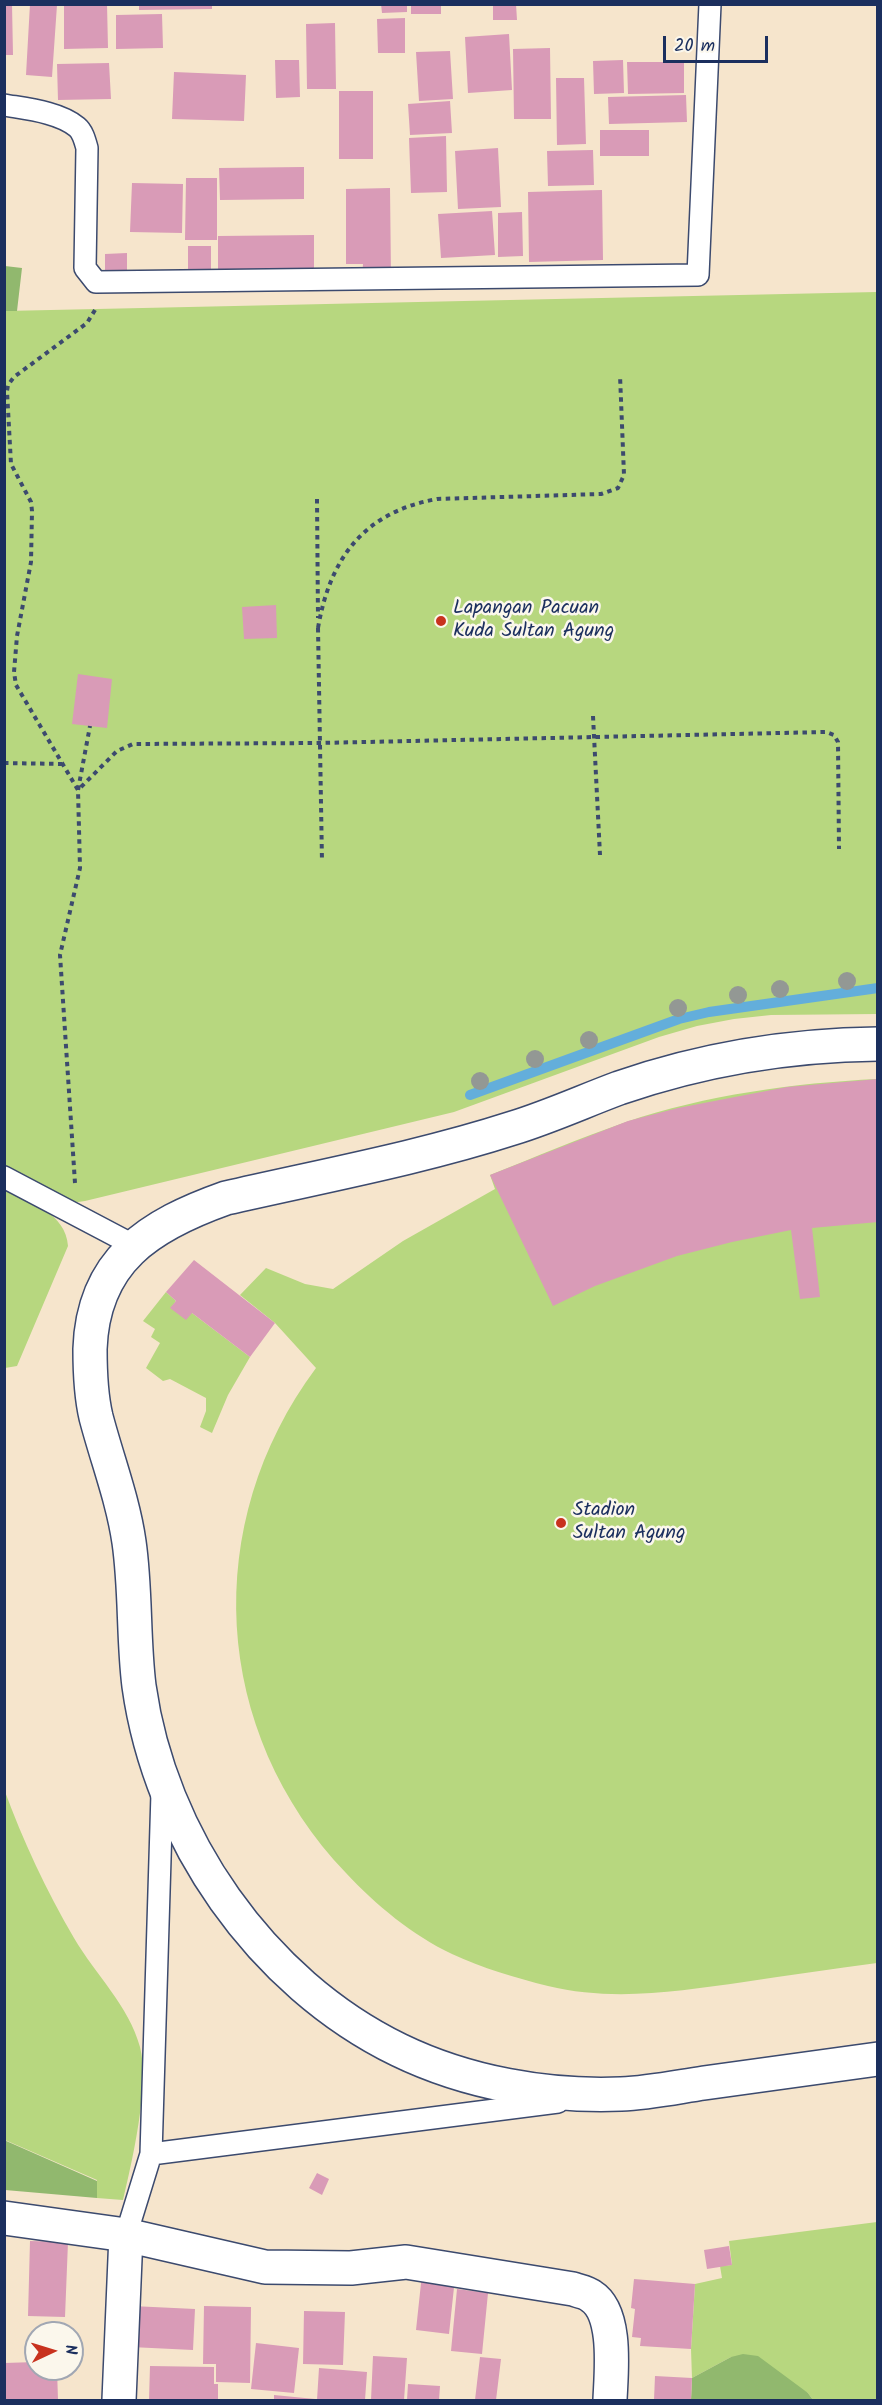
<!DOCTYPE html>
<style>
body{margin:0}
#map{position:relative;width:882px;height:2405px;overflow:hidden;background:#f6e5cc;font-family:Kalam,sans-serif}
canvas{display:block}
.frame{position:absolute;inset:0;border:6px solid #1b2f5e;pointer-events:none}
.north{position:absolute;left:24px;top:2321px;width:60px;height:60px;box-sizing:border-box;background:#fbf7ec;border:2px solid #a1a7b3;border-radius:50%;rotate:86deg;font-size:16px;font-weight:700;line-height:24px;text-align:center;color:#1b2f5e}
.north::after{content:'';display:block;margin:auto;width:21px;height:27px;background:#c8321e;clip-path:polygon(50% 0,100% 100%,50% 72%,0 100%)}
.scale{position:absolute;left:663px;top:36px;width:105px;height:27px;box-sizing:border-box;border:3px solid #1b2f5e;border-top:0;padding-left:8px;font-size:18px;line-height:21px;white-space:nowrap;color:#1b2f5e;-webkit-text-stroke:4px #fbf7ec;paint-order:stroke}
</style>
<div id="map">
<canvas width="882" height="2405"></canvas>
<div class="frame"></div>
<div class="north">N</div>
<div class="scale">20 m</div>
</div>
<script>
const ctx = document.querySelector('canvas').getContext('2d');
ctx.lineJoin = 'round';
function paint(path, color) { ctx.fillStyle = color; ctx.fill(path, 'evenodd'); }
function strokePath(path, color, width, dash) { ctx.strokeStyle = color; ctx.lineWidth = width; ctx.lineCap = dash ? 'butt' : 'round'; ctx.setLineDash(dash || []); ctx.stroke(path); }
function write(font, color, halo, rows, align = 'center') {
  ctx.font = font + ' Kalam,sans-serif'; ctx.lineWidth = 5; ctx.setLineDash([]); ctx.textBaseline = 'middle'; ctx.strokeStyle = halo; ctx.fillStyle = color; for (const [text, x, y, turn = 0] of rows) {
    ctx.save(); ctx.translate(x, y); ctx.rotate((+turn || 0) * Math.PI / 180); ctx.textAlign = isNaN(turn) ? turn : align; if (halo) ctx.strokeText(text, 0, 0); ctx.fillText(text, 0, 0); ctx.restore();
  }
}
paint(new Path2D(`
 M877,292V1014L771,1015L734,1019L697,1026L659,1037L454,1112L85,1201L71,1203L5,1166V311Z
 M877,1079V1963C833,1969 788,1975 744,1982C679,1991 614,2002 548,1986C516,1978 482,1968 452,1954C412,1935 376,1905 346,1873C211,1731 200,1524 316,1368L275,1323L240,1295L266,1268L305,1284L333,1289L403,1241L495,1189L490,1175C535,1157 580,1138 626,1122C706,1095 794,1083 877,1079Z
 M4,1188C30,1203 66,1213 68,1246L17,1366L5,1368Z
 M166,1292L176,1301L171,1308L192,1313L250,1357L228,1395L212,1433L200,1427L206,1411V1398L170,1379L163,1381L146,1368L160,1343L151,1337L155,1329L143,1321Z
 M4,1789C23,1841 46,1890 74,1938C95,1974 129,2006 140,2047C150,2084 132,2162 123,2200L97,2198V2180L5,2140Z
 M877,2222V2400H813L808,2393L731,2357L692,2378L691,2349L695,2284L722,2278L720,2266L732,2265L729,2241Z`), '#b7d77f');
paint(new Path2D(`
 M5,266L22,268L17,311H5Z
 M4,2140L97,2181V2198L5,2190Z
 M743,2354L758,2356L808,2393L813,2400H691L692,2378L731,2357Z`), '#91b86e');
strokePath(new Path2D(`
 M470,1095L679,1019L709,1012L878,988`), '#63aedb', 10);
paint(new Path2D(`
 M4,4H12L13,55H4Z
 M30,4L57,5L52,77L26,75Z
 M64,4H107L108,48L64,49Z
 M139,4H212V9L139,10Z
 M381,4H407V12L382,13Z
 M411,4H441V14H411Z
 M493,4H516L517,20H493Z
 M162,14L163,48L116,49V15Z
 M405,18V53H378L377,19Z
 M335,23L336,89H307L306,24Z
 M509,34L512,90L468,93L465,37Z
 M550,48L551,119H514L513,49Z
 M450,51L453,99L419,101L416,52Z
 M275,60H299L300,97L276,98Z
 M623,60L624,93L594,94L593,61Z
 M627,62H684V93L628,94Z
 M109,63L111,99L58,100L57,64Z
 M174,72L246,75L244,121L172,119Z
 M556,78H584L586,144L557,145Z
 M339,91H373V159H339Z
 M686,95L687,122L609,124L608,97Z
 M450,101L452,133L410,135L408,104Z
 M600,130H649V156H600Z
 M446,136L447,192L411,193L409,138Z
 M498,148L501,207L458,209L455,151Z
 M593,150L594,185L548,186L547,151Z
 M304,167V199L220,200L219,168Z
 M186,178H217V240H185Z
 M132,183L183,184L182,233L130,232Z
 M390,188L391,277H362L363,264H346V189Z
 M602,190L603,260L529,262L528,192Z
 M492,211L495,255L441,258L438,214Z
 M522,212L523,256L498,257V213Z
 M314,235V273L218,275V236Z
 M188,246H211V279H188Z
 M127,253V277H110L105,271V254Z
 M276,605L277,638L244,639L242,607Z
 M78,674L112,679L107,728L72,724Z
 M878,1079V1222L812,1228L820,1297L800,1299L791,1230L732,1242L677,1256L595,1286L553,1306L490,1175L628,1121L678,1108L787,1087Z
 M194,1260L275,1323L250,1357L192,1313L186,1320L170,1308L176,1301L166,1292Z
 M317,2173L329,2179L322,2195L309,2188Z
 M30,2241L68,2242L65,2317L28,2316Z
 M729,2246L732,2265L707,2269L704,2250Z
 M422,2274L455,2278L449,2334L416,2330Z
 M634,2279L695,2284L691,2349L640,2346L641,2338L632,2337L635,2309L631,2308Z
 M457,2289L488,2293L482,2354L451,2351Z
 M132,2306L195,2309L193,2350L131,2347Z
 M204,2306L251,2307L250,2383L216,2382V2364H203Z
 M304,2311L345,2312L343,2365L303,2364Z
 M256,2343L299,2348L294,2393L251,2389Z
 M373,2356L407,2358L404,2400H371Z
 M480,2357L501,2359L496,2400H475Z
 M36,2362V2369H57L58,2400H4V2363Z
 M150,2366L214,2367V2384H218V2400H149Z
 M319,2368L367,2372L365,2400H317Z
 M655,2376L692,2378L691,2400H654Z
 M408,2384L440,2386L439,2400H407Z
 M274,2395L315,2399L314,2400H274Z`), '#d99bb7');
const lane = new Path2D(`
 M4,105C27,109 59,112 77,127C83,132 85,141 87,148L85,268L96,282L698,275L710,4
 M4,1177L135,1246
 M151,2154L558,2102
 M126,2235L151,2154L162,1793`);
const street = new Path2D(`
 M878,1044C789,1045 703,1059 619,1088C584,1101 549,1117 513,1128C420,1158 322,1176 226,1198C150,1225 93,1260 90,1349C90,1371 91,1396 96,1417C107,1459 123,1500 129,1542C136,1590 133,1638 139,1686C160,1837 261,1983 399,2050C467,2083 547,2097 621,2094C649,2093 677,2087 704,2083C762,2075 820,2067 878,2059
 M4,2218L126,2235L265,2267L351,2268L406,2262L573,2289C578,2291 586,2292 591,2296C618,2313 611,2373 610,2400
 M119,2400L126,2235`);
strokePath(lane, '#3c4a6e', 24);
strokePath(street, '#3c4a6e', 36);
strokePath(new Path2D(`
 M95,310L87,323L14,377L8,385L7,391L11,464L31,502L32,511L31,562L17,636L14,672L16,685L78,790L117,751L133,744L319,743L826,732L834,735L838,742L839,849
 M317,499L318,618
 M318,628C330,558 364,512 437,499L601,494L618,488L624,475L620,375
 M318,628L322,862
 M593,716L600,855
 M4,763L62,764
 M75,1183L60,955L80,868L78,790L90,726`), '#3c4a6e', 4, [4.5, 4.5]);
strokePath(lane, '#fff', 21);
strokePath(street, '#fff', 33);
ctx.fillStyle = '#939894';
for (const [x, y] of [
 [847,981],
 [780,989],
 [738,995],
 [678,1008],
 [589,1040],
 [535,1059],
 [480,1081]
]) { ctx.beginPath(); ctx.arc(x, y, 9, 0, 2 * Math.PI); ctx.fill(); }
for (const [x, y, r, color] of [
 [441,621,6,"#c8321e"],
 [561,1523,6,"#c8321e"]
]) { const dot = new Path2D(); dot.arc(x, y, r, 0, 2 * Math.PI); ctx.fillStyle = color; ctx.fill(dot); strokePath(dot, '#fbf7ec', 2); }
write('20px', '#1b2f5e', '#fbf7ec', [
 ["Lapangan Pacuan",453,610],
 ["Kuda Sultan Agung",453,633],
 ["Stadion",573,1512],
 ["Sultan Agung",573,1535]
], 'left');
</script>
